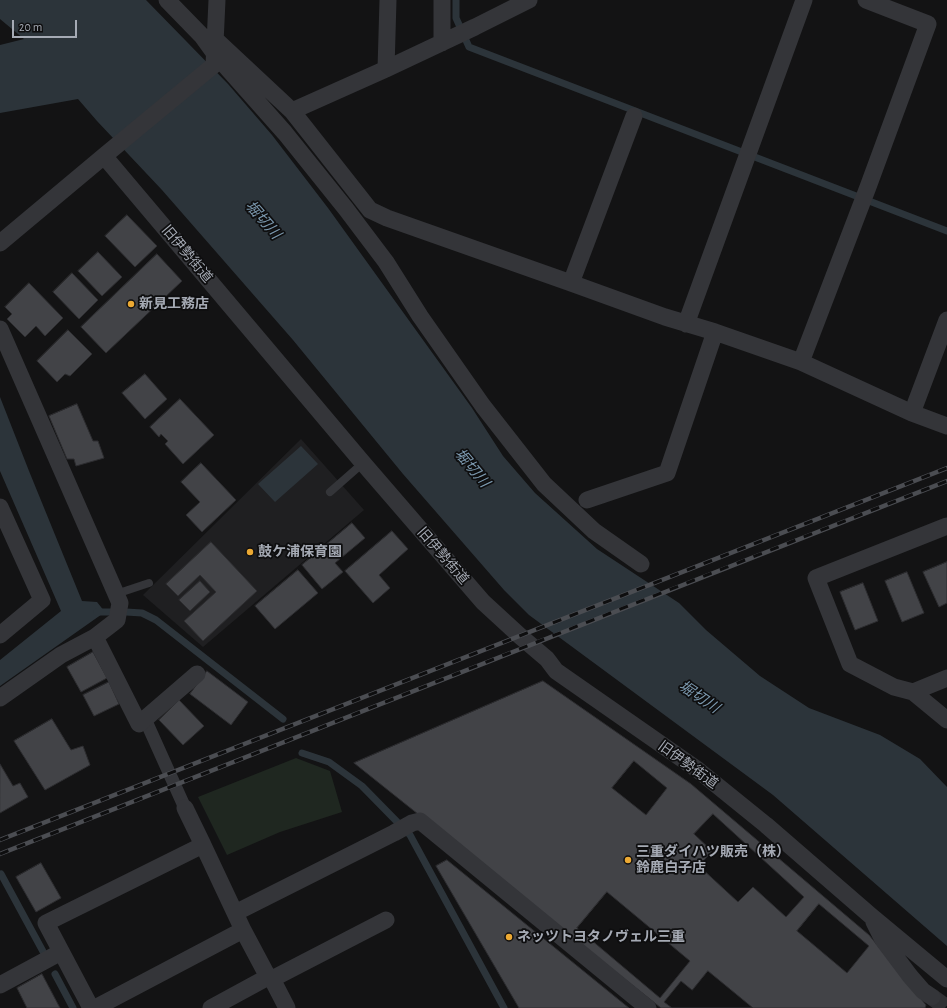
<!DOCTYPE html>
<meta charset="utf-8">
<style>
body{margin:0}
#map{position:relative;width:947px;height:1008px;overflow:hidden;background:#131314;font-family:"Alegreya Sans",sans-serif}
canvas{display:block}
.scale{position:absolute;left:12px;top:20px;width:65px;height:18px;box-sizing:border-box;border:2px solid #a5aab4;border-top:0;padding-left:5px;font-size:12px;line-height:14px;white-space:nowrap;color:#a5aab4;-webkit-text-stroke:3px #0e0e0f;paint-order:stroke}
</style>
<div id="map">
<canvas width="947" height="1008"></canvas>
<div class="scale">20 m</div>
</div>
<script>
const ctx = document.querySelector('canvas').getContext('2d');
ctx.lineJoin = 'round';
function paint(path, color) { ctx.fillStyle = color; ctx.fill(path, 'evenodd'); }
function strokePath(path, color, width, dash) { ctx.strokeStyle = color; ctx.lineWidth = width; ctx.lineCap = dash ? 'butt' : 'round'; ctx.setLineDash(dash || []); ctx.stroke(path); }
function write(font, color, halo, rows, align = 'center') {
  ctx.font = font + ' "Alegreya Sans","Noto Sans JP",sans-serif'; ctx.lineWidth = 3.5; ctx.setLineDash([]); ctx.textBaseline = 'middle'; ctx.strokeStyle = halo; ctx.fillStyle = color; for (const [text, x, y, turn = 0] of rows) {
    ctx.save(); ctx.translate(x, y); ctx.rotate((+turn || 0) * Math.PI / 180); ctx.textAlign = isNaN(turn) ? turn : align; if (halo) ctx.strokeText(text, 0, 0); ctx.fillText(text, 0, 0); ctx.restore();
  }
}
paint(new Path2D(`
 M301,439L364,510L203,647L143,595Z`), '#1f1f21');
paint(new Path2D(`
 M296,758L330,771L342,812L280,832L227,855L198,797Z`), '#1f2720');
paint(new Path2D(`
 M0,0H146L228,84L272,135L328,208L472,408L503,456L535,493L597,549L679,603L706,630L760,676L809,708L880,735L920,759L947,787V946L773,795L529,615L504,590L403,474L293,340L162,190L97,121L78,99L0,113V45L24,39L0,19Z
 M0,397L29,471L82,601L97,602L105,612L0,686V660L61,611L0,471Z
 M301,446L318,464L275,502L258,484Z`), '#2c343a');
strokePath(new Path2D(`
 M456,0V18L469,47L947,231
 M97,612H126L142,613L156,620L283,719
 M302,753L329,762L362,786L410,835L504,1008
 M1,874L46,957
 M55,974L73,1008`), '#2c343a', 7);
const building = new Path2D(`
 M127,215L157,246L135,267L105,236Z
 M98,252L122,277L102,296L78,271Z
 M157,254L182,281L106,353L81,327Z
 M72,273L98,300L79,319L53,292Z
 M29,283L63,318L45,336L36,326L25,337L7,319L12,314L5,307Z
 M68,330L92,354L70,376L65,374L57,382L37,361Z
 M145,374L167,399L145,419L122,393Z
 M180,399L214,435L183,464L165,444L168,441L161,434L159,437L150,427Z
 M77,404L93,441H98L104,458L76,466L74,459H67L49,416Z
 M201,463L236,500L202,532L186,515L200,502L181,482Z
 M352,523L365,538L335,563L343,572L322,589L302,565Z
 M392,531L408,549L379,575L390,588L373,603L345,571Z
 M211,542L257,591L203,641L184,621L216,592L200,575L178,596L166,584Z
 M947,562V603L939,607L923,572Z
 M298,570L318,593L275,629L255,606Z
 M907,572L924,613L902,622L885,581Z
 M200,581L210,592L190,611L179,600Z
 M863,583L878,621L855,630L840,592Z
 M93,652L107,678L81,692L67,667Z
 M207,671L248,702L231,725L190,694Z
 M543,681L691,784L869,935L926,1005L925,1008H661L354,763Z
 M109,682L119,704L94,716L83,695Z
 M179,700L204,726L183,745L159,720Z
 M52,719L71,750L83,746L90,765L45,790L14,741Z
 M634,761L667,788L646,815L612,788Z
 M0,764L13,786L20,783L28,797L0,813Z
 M713,814L804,897L786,917L753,887L738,902L699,866L712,851L694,834Z
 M447,860L629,1008H519L436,866Z
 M41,863L61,898L36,912L16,877Z
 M607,892L690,961L660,998L577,928Z
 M819,904L869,946L847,973L797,931Z
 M708,971L753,1008H672L664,1002L681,981L692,990Z
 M42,974L60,1008H27L17,988Z`);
paint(building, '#424347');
strokePath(building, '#2d2d30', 1);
strokePath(new Path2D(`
 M932,997L947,1008`), '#303134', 17, [17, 8]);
strokePath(new Path2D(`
 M330,492L363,463
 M116,594L149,583`), '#343539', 8);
strokePath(new Path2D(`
 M145,719L185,808`), '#343539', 13);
strokePath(new Path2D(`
 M167,0L202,36L215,54L285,133L346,209L386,262L420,316L483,406L544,484L594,531L641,564
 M216,40L292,111L370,210L387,218L571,283L665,317L715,332L801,362L912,413L947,426
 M442,43V0
 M386,69L388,0
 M292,111L386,69L475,27L529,0
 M104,156L363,463L483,602L520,636L547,659L556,671L698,770L766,825L871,916L947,979
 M0,243L104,156L214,65L217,0
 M571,283L634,116
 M686,324L804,0
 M0,329L120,603L117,620L95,637L61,655L0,698
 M801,362L868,187L928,24L866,0
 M912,413L947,320
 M587,500L667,473L715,332
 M0,507L42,600L0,635
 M947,526L816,578L850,664L894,687L913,692L947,720
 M95,637L139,724L197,674
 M913,692L947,678
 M185,808L203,845
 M235,913L394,833L412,823L420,821L648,1008
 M874,922L883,940L910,976L923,991L932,997
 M272,979L386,920
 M0,985L61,952
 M91,1008L46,923L203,845L243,930L268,977L272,979L287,1008
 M95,1008L243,930
 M211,1008L268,977`), '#343539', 17);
const rail = new Path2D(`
 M0,840L947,468
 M0,854C316,730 631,604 947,481`);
strokePath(rail, '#4b4d52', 4.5);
strokePath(rail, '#0e0e0f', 3, [9]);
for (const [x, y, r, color] of [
 [131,304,4,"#eca933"],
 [250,552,4,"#eca933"],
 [628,860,4,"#eca933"],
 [509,937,4,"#eca933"]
]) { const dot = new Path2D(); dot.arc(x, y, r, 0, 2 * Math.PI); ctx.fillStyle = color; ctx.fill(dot); strokePath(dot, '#0e0e0f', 1.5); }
write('14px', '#a5aab4', '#0e0e0f', [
 ["旧伊勢街道",187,254,50],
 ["旧伊勢街道",443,556,49],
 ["旧伊勢街道",688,765,36]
]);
write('bold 14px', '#a5aab4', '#0e0e0f', [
 ["新見工務店",139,304],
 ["鼓ケ浦保育園",258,552],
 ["三重ダイハツ販売（株）",636,852],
 ["鈴鹿白子店",636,868],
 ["ネッツトヨタノヴェル三重",517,937]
], 'left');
write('italic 15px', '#7c99af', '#0e0e0f', [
 ["堀切川",263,220,49],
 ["堀切川",472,468,50],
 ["堀切川",699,697,34]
]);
</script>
